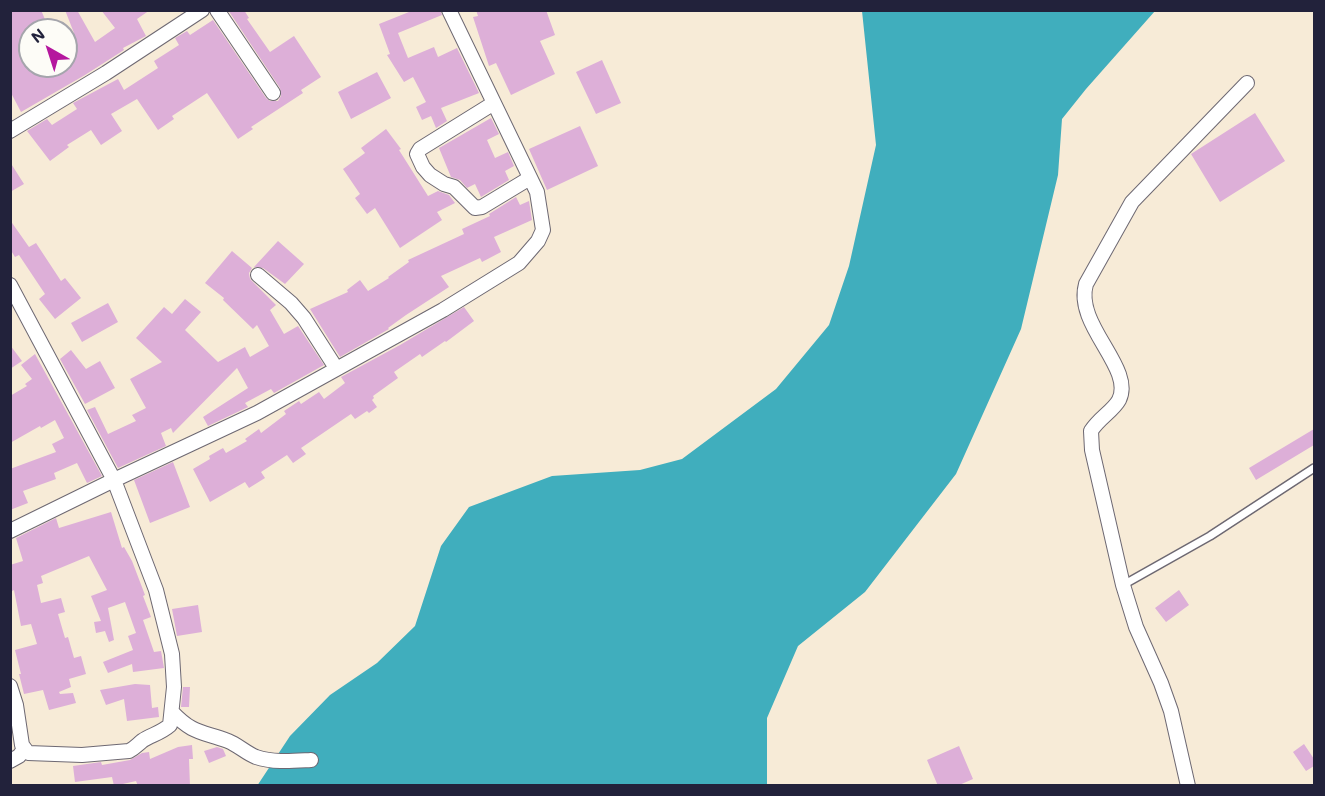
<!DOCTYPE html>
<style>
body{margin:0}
#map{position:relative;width:1325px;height:796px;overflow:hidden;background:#f7ebd7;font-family:Mali,sans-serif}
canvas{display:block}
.frame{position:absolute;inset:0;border:12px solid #22223b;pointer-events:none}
.north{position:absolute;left:18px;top:18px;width:60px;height:60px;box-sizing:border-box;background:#fdfcf7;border:2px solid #a5a5ac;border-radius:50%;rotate:321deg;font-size:16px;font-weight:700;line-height:24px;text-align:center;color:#22223b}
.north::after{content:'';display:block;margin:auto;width:21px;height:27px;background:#b5179e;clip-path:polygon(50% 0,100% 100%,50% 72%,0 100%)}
</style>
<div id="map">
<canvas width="1325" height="796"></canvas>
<div class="frame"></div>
<div class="north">N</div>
</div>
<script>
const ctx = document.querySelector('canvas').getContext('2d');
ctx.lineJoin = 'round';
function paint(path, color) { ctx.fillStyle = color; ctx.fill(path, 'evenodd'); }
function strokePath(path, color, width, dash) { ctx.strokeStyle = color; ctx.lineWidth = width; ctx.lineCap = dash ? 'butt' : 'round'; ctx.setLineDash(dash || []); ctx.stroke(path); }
paint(new Path2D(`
 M862,11H1155L1086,89L1062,119L1058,175L1021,329L956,474L865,592L798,646L767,718V785L257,786L290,736L330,695L377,663L415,626L441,546L469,507L552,476L640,470L682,459L776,389L829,325L849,266L876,145Z`), '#40aebd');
paint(new Path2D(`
 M10,10H41L47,24L35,30H30V33L22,37L26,45L19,48L27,66H66V44L71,41L68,37L74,33L65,10H77L95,42L115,28L101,10H150L137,19L146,36L123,48L124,50L85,75L21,112L10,91Z
 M228,10H244L249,18L247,19L270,52L294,36L321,77L301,90L303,93L251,127L253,129L238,139L207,93L172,116L174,119L158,130L137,99L111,114L122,131L101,145L91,130L67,145L69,147L50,161L27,131L47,119L52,125L77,109L73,103L118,79L124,90L158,68L154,61L179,45L175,38L187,31L190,35L213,20L266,98L270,101H278L281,96L280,88Z
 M414,10H440L442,15L398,33L408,58L434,47L438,57L457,48L479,93L441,108L447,121L436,128L431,116L422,120L416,107L426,102L413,77L404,82L387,55L390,54L379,24Z
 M476,10H546L555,35L540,41L555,74L511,95L496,63L489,66L473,17L478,16Z
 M602,60L621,103L596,114L576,72Z
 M377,72L391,98L351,119L338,92Z
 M1255,113L1285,161L1220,202L1191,154Z
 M491,118L499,134L487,140L495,158L508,152L514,166L505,171L509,180L481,197L475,184L467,188L460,180L451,177L439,148Z
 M580,126L598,166L547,190L529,149Z
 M386,129L401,149L399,150L428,196L438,191L449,195L455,203L437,212L442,220L400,248L375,208L367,214L355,198L360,194L343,169L365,153L361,148Z
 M10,162L24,184L10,192Z
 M516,197L520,205L529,201L532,220L494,237L501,252L482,262L480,258L441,276L449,287L406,315L388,328L389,329L340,357L310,309L348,292L347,290L360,280L368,291L389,278L388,277L409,262L408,260L464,234L462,229L490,216L489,214Z
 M10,220L29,247L36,243L61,281L65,278L81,298L55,319L39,299L45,294L19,255L15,257L10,249Z
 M278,241L304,264L285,284L263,268L254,267Z
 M232,251L252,268L249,273L250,279L276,305L270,310L284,334L298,326L324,365L274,393L271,389L245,403L248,407L208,426L203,417L248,388L237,368L173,433L171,428L161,433L166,446L118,468L87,410L95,407L108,434L136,421L132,415L146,408L130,379L162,362L136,338L164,307L172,314L185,299L201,312L185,330L218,362L245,347L250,357L269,346L257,325L253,329L223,300L224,298L205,283Z
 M108,303L118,322L82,342L71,323Z
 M464,307L474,321L446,342L445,341L422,357L420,354L394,372L398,378L373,396L374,398L372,400L377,407L369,413L367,411L355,419L351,414L301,448L306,454L293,463L287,455L261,472L265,478L249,488L245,482L210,502L193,469L210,459L209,456L223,448L226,453L247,441L245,439L259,429L261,433L286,414L284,411L299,401L301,404L319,392L324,399L345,383L341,377L400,345Z
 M10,345L22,361L10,369Z
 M71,350L86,369L100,361L115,388L85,404L60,359Z
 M35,354L102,476L87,483L77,463L54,473L56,479L23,491L28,503L10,510V469L56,452L52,444L64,438L55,420L41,428L40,426L10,443V396L27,386L25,384L32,379L21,365Z
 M1314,429V445L1256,480L1249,468Z
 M173,462L190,507L150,523L134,480Z
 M111,512L122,548L124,547L132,561L145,595L143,596L151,617L143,620L154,652L161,651L164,668L133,672L132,664L108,673L103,662L133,650L128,636L136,633L125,602L108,608L114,640L109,642L105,631L96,633L94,622L101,621L91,596L107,590L89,556L41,576L43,583L37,585L41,603L61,598L65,612L58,614L65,638L68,637L74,658L81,656L86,674L69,679L71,687L59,692L60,694L73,693L76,703L49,710L43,690L24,694L19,674H21L15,650L37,644L31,624L21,626L14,590L12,591L10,584V565L23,561L16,538L56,518L59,528Z
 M1179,590L1189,605L1166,622L1155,608Z
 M198,605L202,632L177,636L172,609Z
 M135,684L150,685L152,708L158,707L159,717L127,721L124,699L106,705L100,690Z
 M183,687H190L189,707H181Z
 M1304,744L1314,759V766L1306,771L1293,752Z
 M192,745L193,759H189L190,786H138L136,781L114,786L112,777L75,782L73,766L101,762L102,765L130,760L142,753L149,752L150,759L178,747Z
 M959,746L973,779L957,786H938L927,760Z
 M217,747L223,749L226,756L209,763L204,751Z`), '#ddafd8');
const lane = new Path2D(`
 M1123,585L1210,536L1314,468`);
const street = new Path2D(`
 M217,10L273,93
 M494,103L420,149L417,154L423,167L430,175L444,184L454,187L475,208L482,207L530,178
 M10,131L106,73L202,10
 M258,275L291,303L304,318L336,368
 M10,285L114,480L156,590L172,654L174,687L170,725C161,733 151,735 142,741C137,745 135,748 129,751L82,755L28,753L22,745L16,705L10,686
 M10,531L114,480L257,413L443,310L519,263L538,241L543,230L537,192L449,10
 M172,712C193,734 201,731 228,741C238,745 246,753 256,757C274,763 293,761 311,760
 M10,761L19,756L24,749
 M1188,786L1171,711L1161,683L1136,627L1123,585L1092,450L1091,431C1099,418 1113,411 1119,400C1135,368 1074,325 1086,284L1132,202L1247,83`);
strokePath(lane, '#6d6872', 10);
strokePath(street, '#6d6872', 16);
strokePath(lane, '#fff', 7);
strokePath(street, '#fff', 14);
</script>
